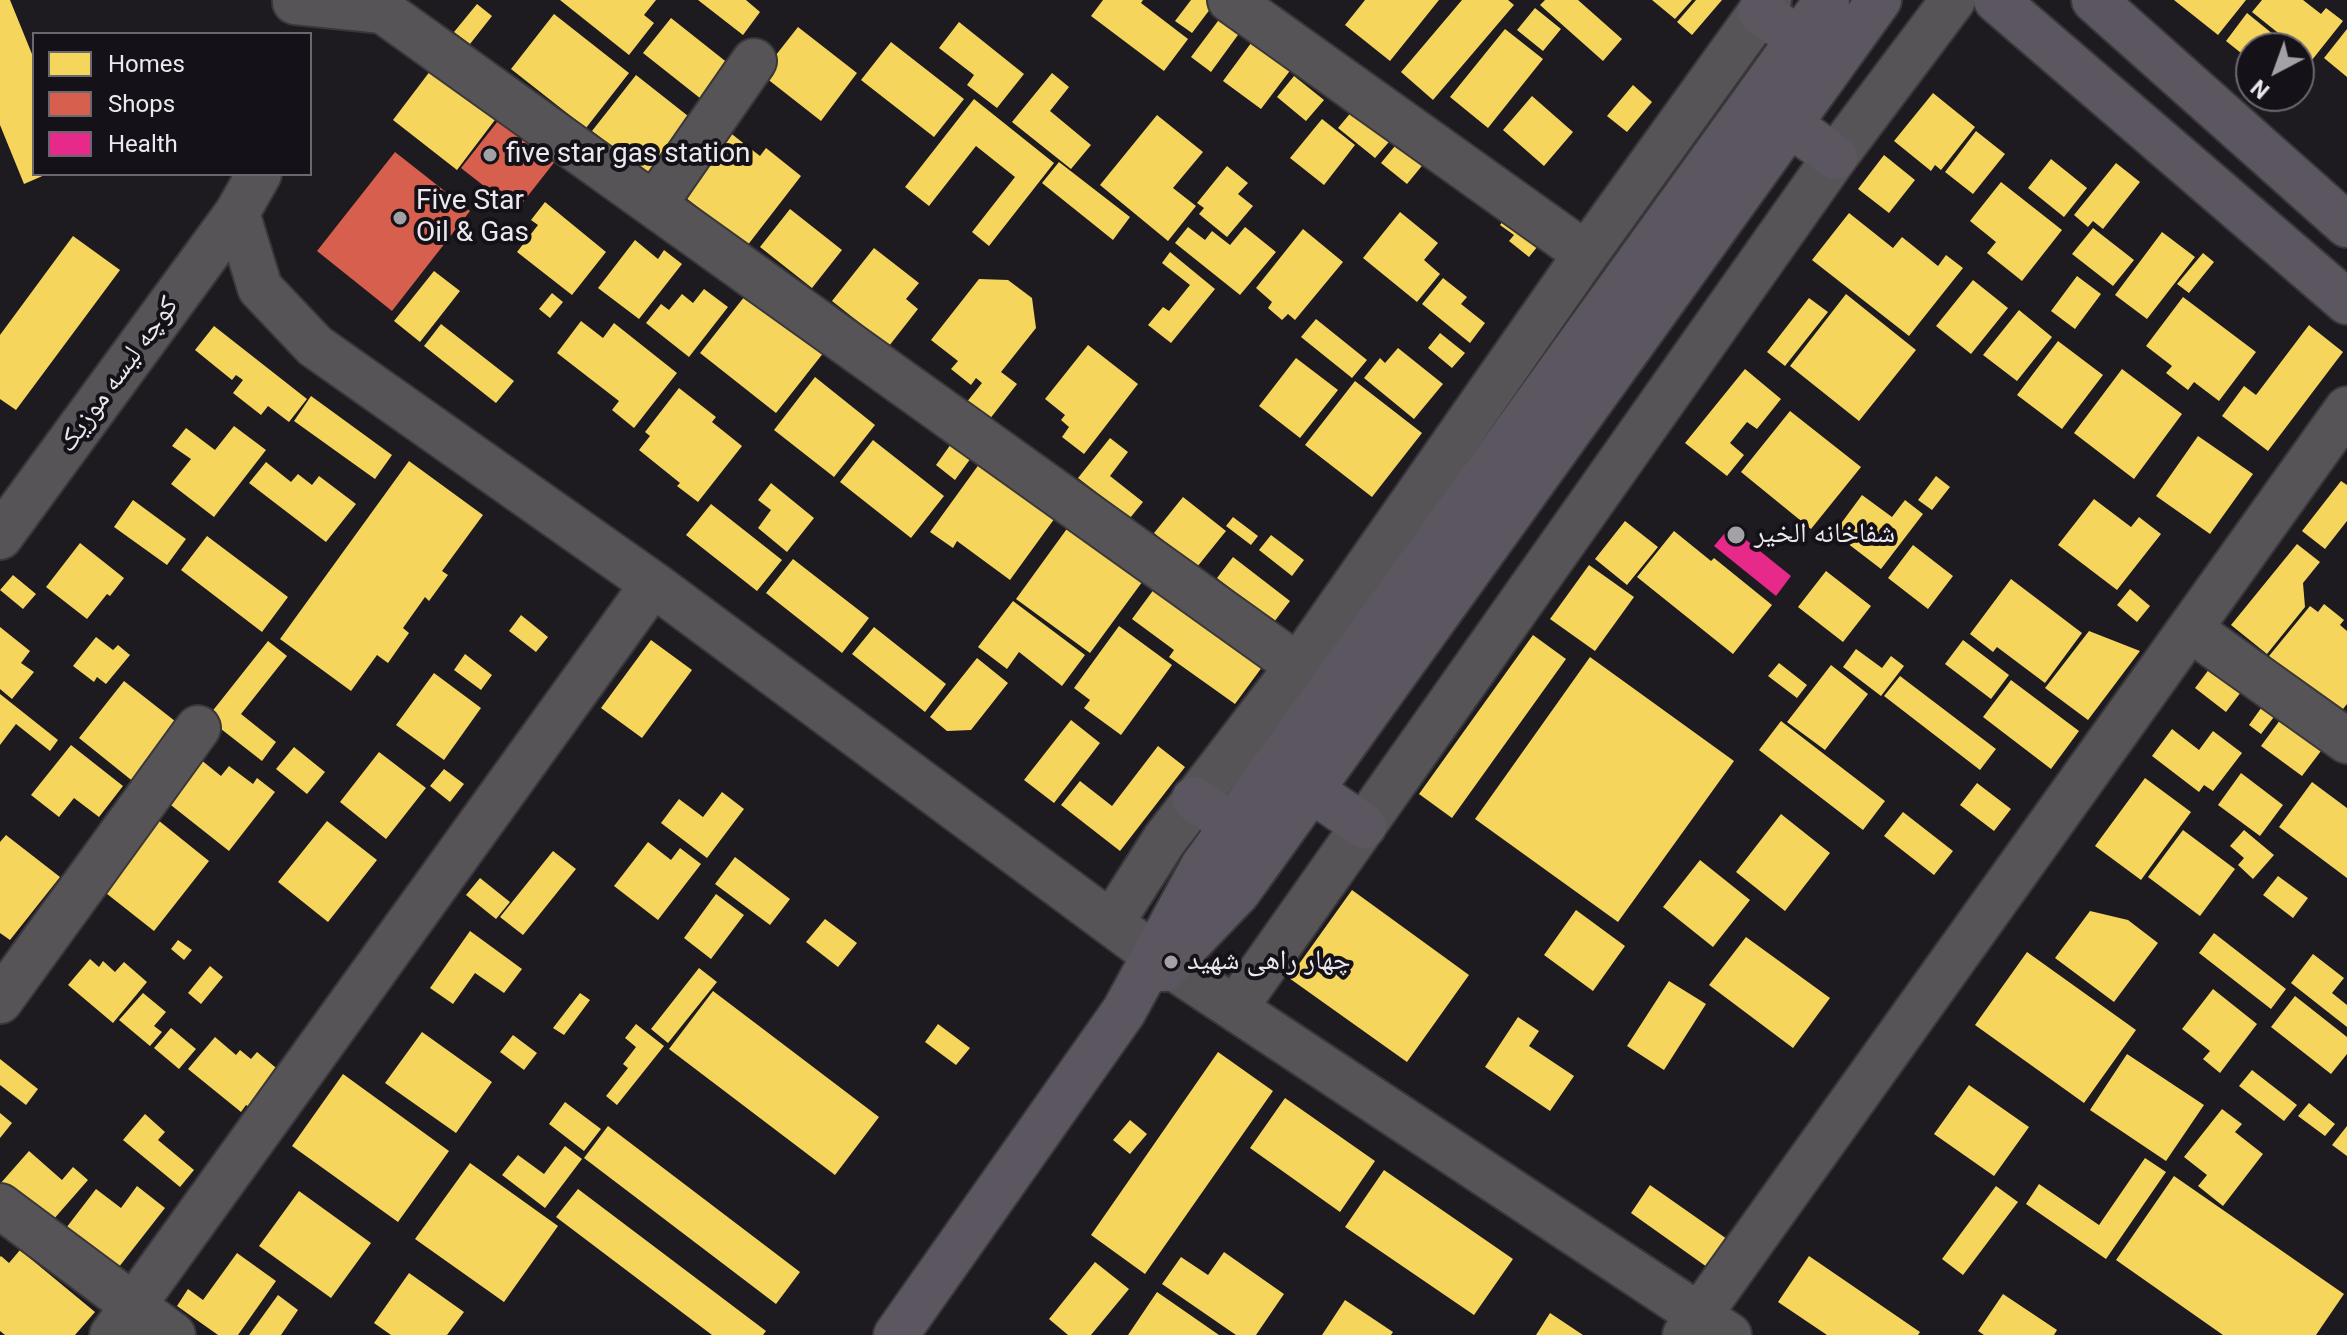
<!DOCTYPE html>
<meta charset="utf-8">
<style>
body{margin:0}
#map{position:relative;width:2347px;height:1335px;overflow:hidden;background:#1e1b20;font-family:Roboto,sans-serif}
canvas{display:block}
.legend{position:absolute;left:32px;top:32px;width:280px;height:144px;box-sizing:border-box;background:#151118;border:2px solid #6b676e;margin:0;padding:10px 14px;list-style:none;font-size:24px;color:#ebe9ee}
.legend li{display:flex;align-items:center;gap:16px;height:40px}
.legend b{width:40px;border:2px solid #6b676e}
.north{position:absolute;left:2235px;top:32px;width:80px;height:80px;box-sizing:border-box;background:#151118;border:2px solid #6b676e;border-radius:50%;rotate:221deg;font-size:22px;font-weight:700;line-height:32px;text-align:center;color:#ebe9ee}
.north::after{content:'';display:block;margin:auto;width:28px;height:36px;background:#a3a1a6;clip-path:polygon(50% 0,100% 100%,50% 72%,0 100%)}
</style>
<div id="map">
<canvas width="2347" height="1335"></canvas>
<ul class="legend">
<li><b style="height:22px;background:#f6d55c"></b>Homes</li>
<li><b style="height:22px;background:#d6604d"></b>Shops</li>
<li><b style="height:22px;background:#e7298a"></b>Health</li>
</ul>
<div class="north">N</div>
</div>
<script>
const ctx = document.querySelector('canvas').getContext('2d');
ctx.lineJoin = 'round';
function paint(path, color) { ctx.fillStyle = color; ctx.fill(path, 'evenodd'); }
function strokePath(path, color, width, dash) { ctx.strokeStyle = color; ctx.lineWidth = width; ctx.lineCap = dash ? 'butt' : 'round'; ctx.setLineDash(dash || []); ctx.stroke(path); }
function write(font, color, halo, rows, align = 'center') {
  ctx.font = font + ' Roboto,"Noto Naskh Arabic",sans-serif'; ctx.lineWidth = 8; ctx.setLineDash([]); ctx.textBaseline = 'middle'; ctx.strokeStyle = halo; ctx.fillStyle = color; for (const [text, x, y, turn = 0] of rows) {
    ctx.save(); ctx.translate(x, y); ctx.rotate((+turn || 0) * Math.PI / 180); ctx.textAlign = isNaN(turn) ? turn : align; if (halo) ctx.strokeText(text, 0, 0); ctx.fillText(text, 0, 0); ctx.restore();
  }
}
paint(new Path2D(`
 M0,0H10L34,59V174H47L24,184L0,125Z
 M560,0H656L644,15L654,23L629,55Z
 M698,0H746L760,12L743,35Z
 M1103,0H1143L1141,3L1188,39L1164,71L1091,16Z
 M1191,0H1217L1192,33L1175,21Z
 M1365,0H1439L1390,61L1345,25Z
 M1462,0H1508L1514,5L1433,100L1401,72Z
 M1545,0H1578L1622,39L1603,61L1540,5Z
 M1652,0H1692L1675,19Z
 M1696,0H1722L1692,35L1677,22Z
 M2174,0H2246L2218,35Z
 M2262,0H2303L2321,14L2326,8L2343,21L2312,60L2252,12Z
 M477,4L492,16L470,44L454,32Z
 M1535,8L1561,29L1543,51L1517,30Z
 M1224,13L1243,28L1211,72L1191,57Z
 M2247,13L2290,48H2251V61L2226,41Z
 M554,14L629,73L586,128L511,69Z
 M671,18L729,64L710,106L643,53Z
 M959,22L1024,74L997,108L967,85L974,75L939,48Z
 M798,27L857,73L821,121L761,74Z
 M1505,29L1543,59L1488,128L1450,97Z
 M2347,29V77L2324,58Z
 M1257,35L1295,64L1261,109L1223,81Z
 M891,42L964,99L934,137L861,80Z
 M2299,55L2310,63L2299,77Z
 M440,58L504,108L457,170L393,120Z
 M1052,73L1069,87L1050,111L1091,145L1071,169L1012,122Z
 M636,75L702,127L658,183L592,131Z
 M1294,76L1324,100L1306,121L1277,97Z
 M1633,85L1652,102L1627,132L1607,116Z
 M1933,93L1975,127L1941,170L1935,165L1931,171L1894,141Z
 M1532,96L1573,132L1544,166L1503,130Z
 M1363,98L1401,128L1375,158L1338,128Z
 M974,99L1054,163L989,246L972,232L1015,177L976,146L929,206L905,187Z
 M1157,115L1203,152L1173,188L1196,206L1168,241L1100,185Z
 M1322,119L1355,145L1324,185L1290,158Z
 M724,128L760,156L766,148L801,176L747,246L676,190Z
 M1976,131L2005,154L1973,194L1945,172Z
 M1404,135L1430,156L1407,184L1381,163Z
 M1884,155L1915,180L1889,213L1858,189Z
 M2051,159L2087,188L2064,217L2028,188Z
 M1059,162L1130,217L1113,240L1042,183Z
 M2116,163L2140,182L2103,229L2093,221L2088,227L2074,215Z
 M1227,166L1248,183L1238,194L1253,206L1227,237L1199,214L1204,208L1197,203Z
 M2001,182L2062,230L2022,281L1987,253L1996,242L1970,221Z
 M545,202L606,252L572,295L517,252L538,225L531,220Z
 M790,209L842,250L812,288L760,247Z
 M1400,212L1438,243L1424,260L1440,274L1417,302L1363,258Z
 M1509,213L1542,241L1529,257L1509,241L1514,235L1500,225Z
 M1849,213L1893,248L1902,237L1938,266L1946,255L1963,268L1909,336L1812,260Z
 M1188,227L1205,240L1212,231L1230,245L1245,227L1276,252L1240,295L1175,243Z
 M2093,228L2134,260L2113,286L2072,254Z
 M1303,229L1343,262L1295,320L1288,314L1282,320L1268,308L1272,302L1256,288Z
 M2162,232L2195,257L2147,319L2115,295Z
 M73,236L120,270L16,410L0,399V335Z
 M635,240L658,259L664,250L682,264L639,319L598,288Z
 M874,248L919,283L906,299L918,309L889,346L832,301Z
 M1170,252L1215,289L1171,343L1148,325L1163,307L1169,311L1190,285L1162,263Z
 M2203,253L2214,262L2189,293L2177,284Z
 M434,271L460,291L420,342L394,321Z
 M2077,276L2101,294L2075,329L2051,311Z
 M1443,278L1467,297L1461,304L1485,323L1470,343L1422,304Z
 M979,279L1008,280L1032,298L1036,328L1001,372L1017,384L989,420L966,403L982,383L976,378L971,385L951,369L958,361L931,340Z
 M1973,280L2008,308L1971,354L1936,326Z
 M752,287L828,347L776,413L700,353Z
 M704,289L728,307L689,357L646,323L661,304L669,310L682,294L693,303Z
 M552,293L563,302L550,318L539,309Z
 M1846,294L1916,350L1859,421L1790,366Z
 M2183,297L2256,352L2219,401L2194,382L2188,390L2166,373L2172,366L2146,346Z
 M1809,298L1828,312L1785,366L1767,352Z
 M2019,310L2052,337L2017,381L1983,355Z
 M1316,319L1367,360L1352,378L1301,337Z
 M581,321L603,338L614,323L677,373L634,428L612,410L619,401L557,353Z
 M441,324L514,381L496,403L424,346Z
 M2309,325L2343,352L2268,451L2222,416L2244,386L2256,395Z
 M214,326L307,399L289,422L268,406L261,415L233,393L243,380L236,375L232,380L195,350Z
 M1440,333L1465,353L1452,368L1428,348Z
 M2058,341L2103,375L2062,429L2017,395Z
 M1088,345L1138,384L1084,454L1062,437L1069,427L1061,420L1065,415L1045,399Z
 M1398,348L1443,384L1414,419L1364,378L1380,358L1385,363Z
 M1296,358L1338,390L1300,438L1259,406Z
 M1745,369L1781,399L1757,429L1747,422L1730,443L1744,455L1727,476L1685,443Z
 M2122,369L2182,414L2134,479L2074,433Z
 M815,377L875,425L834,477L774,430Z
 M1355,381L1422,433L1372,497L1305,445Z
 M679,388L716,417L712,422L742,446L698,502L677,486L680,483L639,450L650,436L645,432Z
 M311,396L392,455L375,479L294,421Z
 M1790,411L1861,467L1811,529L1741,472Z
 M234,426L266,450L214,517L171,484L191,459L172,446L186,428L215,450Z
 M2198,436L2253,474L2210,534L2156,496Z
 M956,437L976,451L955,480L936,465Z
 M1110,438L1128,452L1110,476L1143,502L1130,518L1078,478Z
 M873,440L944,496L911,538L840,482Z
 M985,456L1060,511L1010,580L957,541L953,548L930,532Z
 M409,461L483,515L442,571L448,575L429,601L425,597L403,628L409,633L388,663L377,655L351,691L280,639Z
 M266,462L291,482L298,474L312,485L319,476L356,504L326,542L249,483Z
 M1936,476L1950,487L1932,510L1918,500Z
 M2341,481L2347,485V521L2325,549L2302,531Z
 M771,483L814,518L787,552L758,528L771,510L758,500Z
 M1862,495L1892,517L1905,500L1923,514L1881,569L1834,533Z
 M1183,497L1226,531L1197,567L1154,533Z
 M2094,499L2131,527L2139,517L2161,534L2117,590L2058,545Z
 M133,500L186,539L167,565L114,527Z
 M711,504L782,560L757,591L686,535Z
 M1233,517L1258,536L1251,545L1226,526Z
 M1074,519L1148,574L1090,653L1016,599Z
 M1625,521L1658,547L1627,585L1595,559Z
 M1674,531L1711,561L1714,558L1772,605L1733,654L1637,577Z
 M1271,535L1304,560L1292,576L1259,550Z
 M207,536L288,597L262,632L181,570Z
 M80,543L124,578L110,596L107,594L87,619L46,587Z
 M2297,544L2320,562L2303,583L2305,607L2267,654L2231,625Z
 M1913,545L1953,576L1928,609L1888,578Z
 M1233,557L1290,601L1274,622L1217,578Z
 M793,559L869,618L842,653L766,593Z
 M1589,565L1634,597L1595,651L1550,619Z
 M1826,571L1871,606L1843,642L1798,607Z
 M13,575L36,594L23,609L0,590Z
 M2011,579L2082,633L2045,683L1997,647L1993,652L1970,634Z
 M1160,581L1268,659L1235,704L1169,657L1174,650L1132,619Z
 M2130,589L2150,606L2137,622L2117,605Z
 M1013,601L1085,655L1062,686L1019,652L1007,669L978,647Z
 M2324,604L2344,620L2340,625L2347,631V704L2339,714L2269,656L2310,606L2318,612Z
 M521,615L548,637L536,652L509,631Z
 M1119,626L1172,665L1121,735L1084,708L1090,700L1074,688Z
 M0,627L30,651L21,663L34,672L12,699L0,689Z
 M874,627L946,684L925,712L852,654Z
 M2089,631L2140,651L2088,720L2045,688Z
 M1533,635L1566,659L1452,818L1419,794Z
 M96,637L113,650L118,645L130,655L106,684L97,677L94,682L73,666Z
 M651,640L692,670L642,738L601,708Z
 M1963,640L2009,675L1991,699L1945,664Z
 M268,641L287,656L241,714L276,742L262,761L207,718Z
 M1856,649L1882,668L1891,656L1904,666L1881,696L1843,667Z
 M465,654L492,675L481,690L454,670Z
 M1590,657L1734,761L1618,922L1475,819Z
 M977,658L1008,683L971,730L947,731L930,717Z
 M1779,663L1807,685L1797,698L1768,676Z
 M2213,664L2244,688L2226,712L2195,688Z
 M1831,665L1868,694L1825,750L1787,722Z
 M434,673L481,708L444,760L396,725Z
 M1900,676L1996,749L1980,770L1884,696Z
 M2011,680L2079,731L2051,769L1983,717Z
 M124,681L180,725L135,783L79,738Z
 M0,694L58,740L50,751L16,724L0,745Z
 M2264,704L2277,713L2261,734L2249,725Z
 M2283,716L2324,747L2302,776L2261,746Z
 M1071,720L1100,743L1054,803L1024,780Z
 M1781,721L1885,801L1863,830L1759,750Z
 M2172,729L2199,750L2213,731L2242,753L2213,791L2204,785L2199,792L2152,756Z
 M71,745L123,786L99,817L74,798L59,817L31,795Z
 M1158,746L1185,767L1120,851L1061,805L1080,781L1112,806Z
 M294,747L325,772L307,794L276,769Z
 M379,752L426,788L386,839L340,802Z
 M195,755L221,776L229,766L253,784L257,778L275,792L229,851L162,798Z
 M444,769L464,784L450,802L430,786Z
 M2241,773L2283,805L2260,836L2218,805Z
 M2145,778L2191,812L2141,880L2095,846Z
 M2312,782L2347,808V878L2279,827Z
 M1977,783L2011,809L1994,831L1960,805Z
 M722,792L744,809L707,858L661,823L679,799L703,817Z
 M1903,812L1953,851L1934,875L1884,836Z
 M1781,814L1830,853L1785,911L1736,872Z
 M153,816L209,861L154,931L97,886Z
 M327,821L377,860L328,922L278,882Z
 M2183,830L2235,869L2200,916L2148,877Z
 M2244,830L2274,855L2253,879L2238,865L2244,858L2230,846Z
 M6,835L60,877L10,940L0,933V842Z
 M648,842L671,860L680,848L701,864L658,920L614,886Z
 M553,851L576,869L523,935L500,917Z
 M735,857L790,899L770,925L715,884Z
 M1700,860L1750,900L1713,947L1663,907Z
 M2278,876L2308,898L2293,918L2263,895Z
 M480,878L510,902L496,919L466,895Z
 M1352,890L1469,975L1407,1062L1289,978Z
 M716,894L744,915L711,959L684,938Z
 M1576,910L1625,946L1593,991L1544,955Z
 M2090,911L2128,920L2158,943L2114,1002L2055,958Z
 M825,919L857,943L838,967L806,942Z
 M470,931L522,969L504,993L475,973L453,1004L430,988Z
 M2214,933L2286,989L2271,1009L2199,953Z
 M1746,937L1830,998L1793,1048L1709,985Z
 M178,940L192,950L184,960L171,949Z
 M2027,952L2136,1030L2084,1103L1975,1025Z
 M2313,954L2344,978L2332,993L2347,1005V1027L2291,983Z
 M90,959L99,967L103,961L115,972L124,962L147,982L113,1023L68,985Z
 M210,966L223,977L201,1004L188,993Z
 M699,968L717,982L668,1043L651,1029Z
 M1669,981L1706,1004L1664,1070L1627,1046Z
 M2213,989L2257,1024L2220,1073L2203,1059L2210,1051L2182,1029Z
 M713,991L879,1117L835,1175L669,1049Z
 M143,993L166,1012L154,1026L162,1032L150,1046L119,1020Z
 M580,993L590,1000L564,1035L553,1028Z
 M2295,996L2347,1037V1054L2331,1074L2271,1027Z
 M1518,1017L1539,1031L1529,1046L1574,1076L1550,1111L1485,1067Z
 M636,1024L664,1046L617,1105L606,1096L628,1068L623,1064L636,1047L625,1038Z
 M938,1024L970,1048L956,1065L925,1042Z
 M171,1028L196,1049L179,1069L154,1048Z
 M422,1032L492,1082L456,1133L385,1083Z
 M513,1035L537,1053L524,1070L500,1052Z
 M215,1037L236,1055L240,1050L251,1059L257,1052L281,1072L251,1108L246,1105L241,1112L188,1069Z
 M1218,1052L1273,1091L1145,1274L1091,1235Z
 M2127,1054L2204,1105L2166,1161L2090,1110Z
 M0,1059L38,1089L26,1105L0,1085Z
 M2252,1070L2297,1105L2284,1121L2239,1086Z
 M343,1074L449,1151L398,1222L292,1146Z
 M1969,1085L2029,1127L1994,1176L1934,1134Z
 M1285,1098L1375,1161L1340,1212L1250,1148Z
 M565,1102L601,1129L584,1151L549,1124Z
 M2309,1103L2335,1124L2325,1136L2298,1116Z
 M2222,1109L2242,1124L2235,1132L2263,1154L2223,1206L2198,1186L2207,1175L2184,1157Z
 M0,1113L12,1123L0,1138Z
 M145,1114L165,1132L158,1140L194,1170L180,1187L123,1140Z
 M1130,1120L1147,1134L1130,1154L1113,1140Z
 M608,1126L800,1272L776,1304L584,1158Z
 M2347,1126V1156L2332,1145Z
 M565,1146L582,1159L545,1208L502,1175L518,1155L544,1174Z
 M29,1151L62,1180L73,1167L88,1180L46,1228L0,1187V1184Z
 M2145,1158L2166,1172L2106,1259L2026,1204L2039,1184L2099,1225Z
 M470,1163L558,1226L504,1302L415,1239Z
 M1384,1170L1513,1259L1474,1315L1345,1227Z
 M2174,1176L2344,1294L2316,1335H2223L2116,1260Z
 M1650,1185L1727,1239L1707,1267L1631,1213Z
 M137,1186L165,1208L115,1272L63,1232L96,1189L121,1208Z
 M1996,1186L2018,1202L1963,1275L1942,1259Z
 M578,1189L766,1331L763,1335H712L556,1217Z
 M299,1191L371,1243L331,1298L259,1246Z
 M20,1250L95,1312L75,1335H5L0,1331V1257L1,1256L9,1263Z
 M1224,1252L1284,1294L1256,1335H1236L1162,1284L1181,1257L1208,1275Z
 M237,1253L276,1281L238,1335H218L177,1306L188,1289L203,1300Z
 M1809,1256L1920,1332L1918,1335H1827L1778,1302Z
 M1095,1262L1129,1289L1091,1335H1068L1049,1319Z
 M409,1273L464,1312L447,1335H391L374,1323Z
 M1157,1292L1219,1335H1128Z
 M2003,1294L2057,1330L2054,1335H1984L1978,1331Z
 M278,1295L298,1310L281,1335H249Z
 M1345,1300L1393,1332L1391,1335H1322Z
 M1550,1313L1583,1335H1536Z`), '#f6d55c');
paint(new Path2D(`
 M505,112L560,155L516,211L461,168Z
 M395,152L470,211L392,311L317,251Z`), '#d6604d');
paint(new Path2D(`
 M1730,527L1791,576L1776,596L1714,546Z`), '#e7298a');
const minor = new Path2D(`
 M1230,0L1586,254
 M295,2L383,11L1298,666
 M654,205L754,61
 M237,213L260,288L315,346L653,584L1154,955L1729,1335
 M0,537L237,213L259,174
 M2190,629L2347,741
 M1112,922L1165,839L1298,666L1586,254L1769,0
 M0,1001L198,728
 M1235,1008L1835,157L1953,0
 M0,1206L173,1335
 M112,1335L653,584
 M1685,1335L2347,409`);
const major = new Path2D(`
 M1996,0L2347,302
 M2094,0L2347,225
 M1760,12L1800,40
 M1789,124L1835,157
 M1311,790L1364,826
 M1194,799L1233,825
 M1164,969L1238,892L1879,0
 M896,1335L1124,1011L1203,866L1827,0`);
strokePath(minor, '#39373a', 48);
strokePath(major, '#39373a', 48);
strokePath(minor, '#565457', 44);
strokePath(major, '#5b5660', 44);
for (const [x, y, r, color] of [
 [490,155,8,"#a3a1a6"],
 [400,218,8,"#a3a1a6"],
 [1736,535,10,"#a3a1a6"],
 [1171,962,8,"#a3a1a6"]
]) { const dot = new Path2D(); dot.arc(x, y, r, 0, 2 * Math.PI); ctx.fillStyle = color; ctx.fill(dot); strokePath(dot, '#151118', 3); }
write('28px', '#ebe9ee', '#151118', [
 ["five star gas station",506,155],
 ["Five Star",416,202],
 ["Oil & Gas",416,234],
 ["شفاخانه الخیر",1754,535],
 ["چهار راهی شهید",1187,962]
], 'left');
write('28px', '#ebe9ee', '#151118', [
 ["کوچه لیسه موزیک",119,375,-54]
]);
</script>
